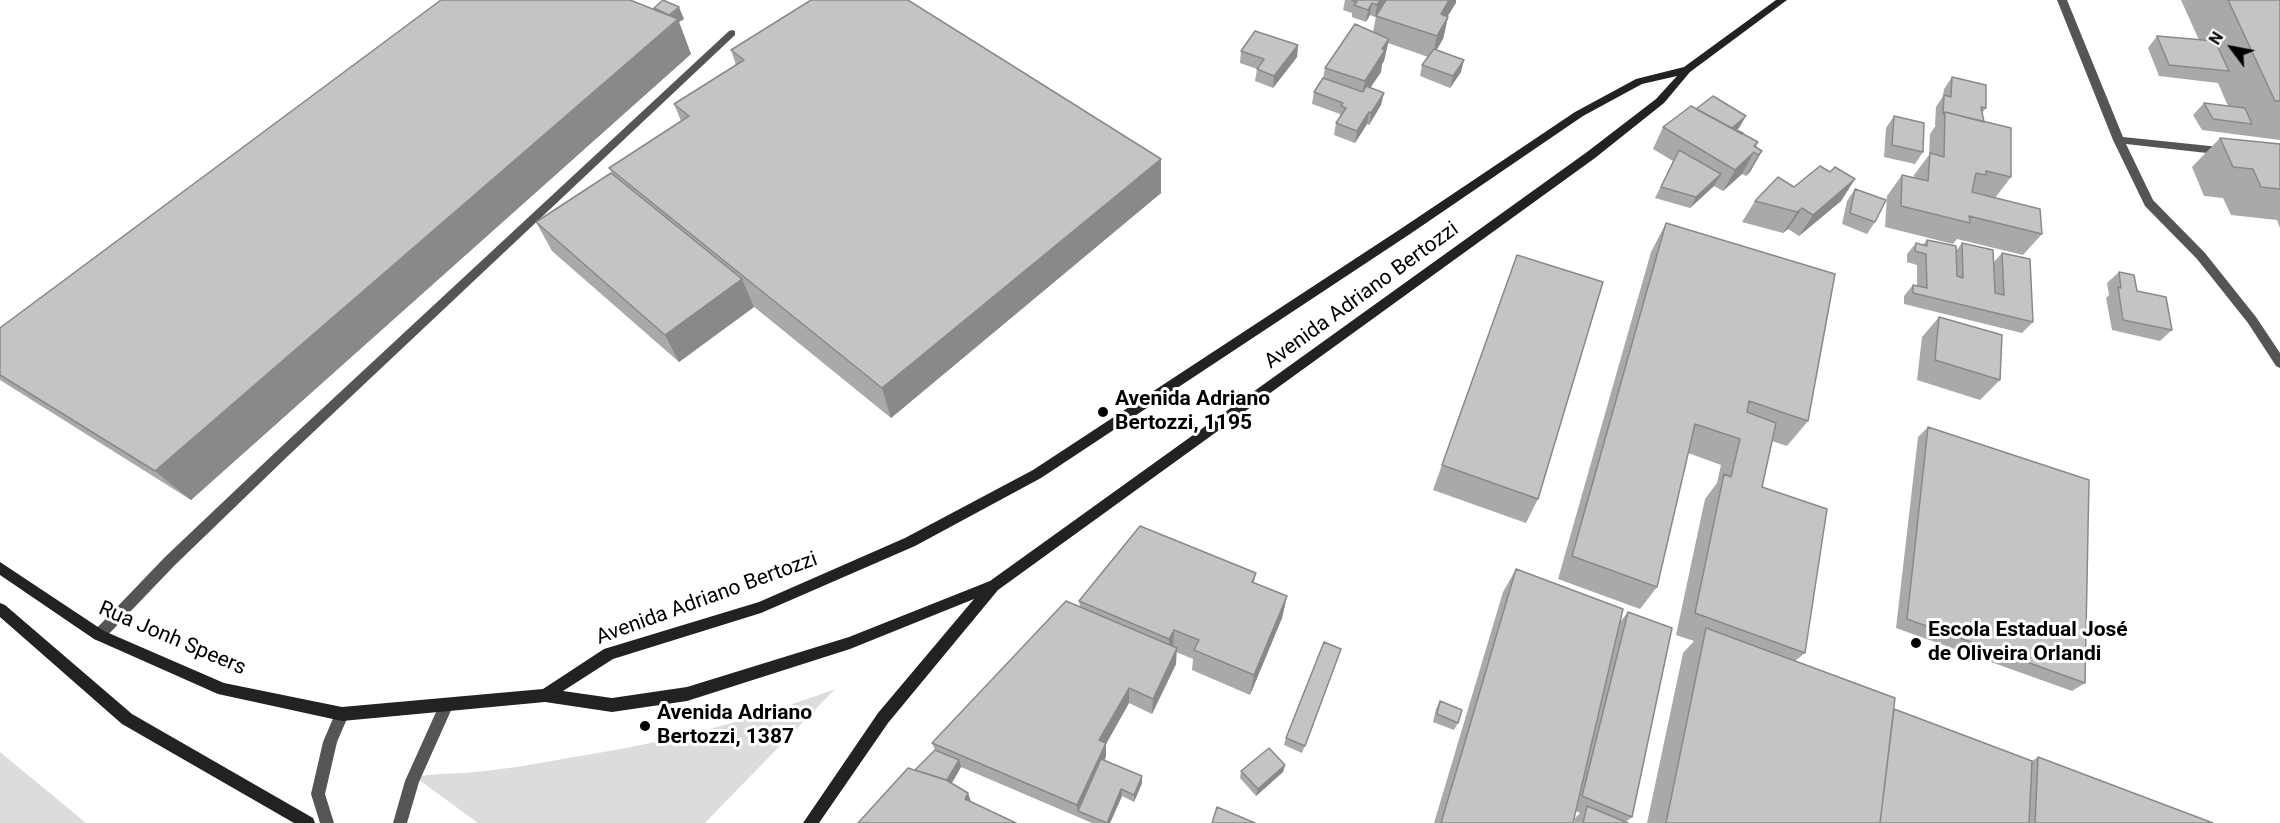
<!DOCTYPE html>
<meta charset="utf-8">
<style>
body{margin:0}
#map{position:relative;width:2280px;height:823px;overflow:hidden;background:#fff;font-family:Roboto,sans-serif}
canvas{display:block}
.north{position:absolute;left:2202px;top:18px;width:60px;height:60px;-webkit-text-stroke:4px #fff;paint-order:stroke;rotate:302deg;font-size:16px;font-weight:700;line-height:24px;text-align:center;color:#000}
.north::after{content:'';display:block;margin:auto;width:21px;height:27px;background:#000;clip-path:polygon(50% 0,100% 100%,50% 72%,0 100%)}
</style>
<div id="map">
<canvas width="2280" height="823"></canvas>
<div class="north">N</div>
</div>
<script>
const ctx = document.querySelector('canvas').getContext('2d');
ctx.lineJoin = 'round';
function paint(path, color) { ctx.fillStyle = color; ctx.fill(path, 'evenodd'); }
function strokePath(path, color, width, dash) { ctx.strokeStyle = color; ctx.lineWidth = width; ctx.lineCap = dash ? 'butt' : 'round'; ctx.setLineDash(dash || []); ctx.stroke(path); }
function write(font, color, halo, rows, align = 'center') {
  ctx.font = font + ' Roboto,sans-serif'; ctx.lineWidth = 6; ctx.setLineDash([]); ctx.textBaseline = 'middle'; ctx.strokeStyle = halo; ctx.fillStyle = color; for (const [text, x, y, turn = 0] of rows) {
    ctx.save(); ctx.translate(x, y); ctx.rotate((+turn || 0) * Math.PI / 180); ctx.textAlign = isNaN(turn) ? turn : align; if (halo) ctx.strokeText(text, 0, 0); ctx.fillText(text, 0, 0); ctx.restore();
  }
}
paint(new Path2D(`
 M835,689L705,823H478L415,777C435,773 454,774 474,772C508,769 541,763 574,757C665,743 749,721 835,689Z
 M0,752L86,823H0Z`), '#dcdcdc');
paint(new Path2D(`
 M2057,0H2067L2123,137L2229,148L2230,151L2229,154L2225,155L2126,144L2153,200L2205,253L2256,317L2280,353V368L2276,366L2248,323L2197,259L2145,206L2113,140Z
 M732,30L735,31V35L289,455L175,565L104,639L99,641L94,639L92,635L94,631L165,557L281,447L729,31Z`), '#555');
paint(new Path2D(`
 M446,699L451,701L453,706L419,782L407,823H393L405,781L441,701Z
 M342,707L347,709L349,714L337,742L325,794L334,823H320L311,794L323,742L337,709Z`), '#555');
paint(new Path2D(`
 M1776,0H1787L1690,72L1664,103L1595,158L998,590L888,723L819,823H803L878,713L974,599L850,649L687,701L612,712L545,702L342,721L218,694L94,639L0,575V562L104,631L224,683L342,707L543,689L604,649L759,602L905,538L1033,470L1402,228L1575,112L1636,79L1684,67ZM1677,76L1656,99L1587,152L990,581L849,637L687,687L612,698L563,691L613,659L761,613L915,546L1041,478L1410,234L1583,116L1642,84Z
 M0,603L5,605L132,714L313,818L315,823H294L122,724L0,617Z`), '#222');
paint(new Path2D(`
 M1345,0H1456L1448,16V17L1443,39L1436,50L1461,72L1450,88L1420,76L1422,65L1428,57L1388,43L1384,61L1382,64L1381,72L1370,88L1381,105L1369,125L1367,124L1355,143L1334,135L1336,123L1340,117V114L1312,104L1314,92L1323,78L1325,68L1373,32L1376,16L1381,7L1375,17L1370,15L1366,22L1352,17V13L1343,10Z
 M2181,0H2280V140L2202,130L2193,115L2204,103L2228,106L2218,83L2159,76L2148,48L2157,36L2199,40Z
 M654,8L684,19L679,22L691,54L191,500L0,380V328L655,10Z
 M1298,45L1297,57L1273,88L1255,81L1257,69L1240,63L1241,51Z
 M731,50L1161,193L891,418L753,306L754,307L679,362L552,251L536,222L612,173L609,168L681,121L674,104L736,65Z
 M1952,77L1986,108L1982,113L1984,122L2011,177L1995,198L2042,234L2023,255L1957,239L1953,244L1885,227L1887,196L1902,175L1914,178V175L1929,155L1930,134L1936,125H1935L1936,107L1943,96L1944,89Z
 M1894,116L1923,152L1915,164L1884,157L1886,128Z
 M1663,127L1739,128L1737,130L1758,142L1756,146L1762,151L1750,172L1746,176L1742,174L1723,191L1714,186L1690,208L1655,198L1673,161L1653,149Z
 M2220,138L2280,144V228L2277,220L2231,215L2223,198L2204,196L2192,167Z
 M1830,172L1855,179L1841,201L1799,236L1788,229L1783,233L1742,222L1755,201L1794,187Z
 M1855,189L1875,222L1867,234L1842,224L1847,201Z
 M1666,223L1808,421L1787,446L1772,441L1762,487L1805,653L1795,661L1894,709L2032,761L2038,757L2213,823H1647L1683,653L1694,641L1676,635L1705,499L1717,483L1721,465L1688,453L1657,587L1640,609L1558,579L1651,252Z
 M1927,240L1956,251L1962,243L1993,263L2002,253L2033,322L2022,333L1904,304V296L1913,285L1917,286V265L1907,262V254L1916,243L1923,245Z
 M1517,255L1538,499L1526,523L1433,490Z
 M2119,272L2172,330L2160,341L2112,330L2106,298L2109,295L2107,283Z
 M1939,317L2000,380L1980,400L1917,380L1922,337Z
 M1928,427L2085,683L2072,691L1896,628L1918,437Z
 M1516,569L1620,622L1628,612L1632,817L1626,822L1628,823H1574L1575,818L1580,813L1576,811L1573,823H1434L1503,592Z
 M1256,573L1254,583L1287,596L1282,618L1250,695L1192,670L1193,659L1176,652V664L1152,714L1129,703L1106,744V756L1105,760L1142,783L1134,802L1122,796L1110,823H1092L961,767L952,783L968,793L971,802L858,823L915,770L935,750L932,743L1080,607L1079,601Z
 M1341,649L1302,753L1284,745L1286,738Z
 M1440,701L1458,723L1454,730L1433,722L1436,709Z
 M1285,765L1283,772L1256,796L1240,778L1241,771Z`), '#a9a9a9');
paint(new Path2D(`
 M1380,0H1386L1375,17L1377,5Z
 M1449,0H1456V3L1435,36L1441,14Z
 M1372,3L1370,15L1366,22L1368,10Z
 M679,7L684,19L679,22L691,54L191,500L155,471Z
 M1448,17L1443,39L1432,58L1437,36Z
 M1389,39L1384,61L1382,64L1381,72L1360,103L1365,81L1382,49Z
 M1298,45L1297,57L1273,88L1274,76Z
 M1464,60L1461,72L1450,88L1453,76Z
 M1384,93L1381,105L1369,125L1371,113Z
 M1369,112L1367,124L1355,143L1357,131Z
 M1746,116L1739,128L1726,139L1732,128Z
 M1758,142L1751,155L1754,152L1742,174L1723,191L1735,170L1754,146Z
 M1762,151L1750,172L1746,176L1758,155Z
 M1161,159V193L891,418L882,388Z
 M1721,174L1714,186L1690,208L1696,197Z
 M1855,179L1841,201L1799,236L1813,215Z
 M1802,208L1788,229L1783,233L1797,212Z
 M742,279L754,307L679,362L665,335Z
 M1287,596L1282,618L1250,695L1254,675Z
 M1174,630L1173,651L1168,660L1169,639Z
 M1177,648L1176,664L1152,714L1153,699Z
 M1129,688V703L1106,744V756L1081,812L1078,811L1079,817L1077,805L1099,740Z
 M959,760L961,767L947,791L945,784Z
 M1285,765L1283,772L1256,796L1258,789Z
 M1142,776V783L1134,802V795Z
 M1121,789L1122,796L1110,823H1107Z
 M968,793L972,806L965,799Z`), '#898989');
const building = new Path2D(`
 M441,0H630L678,19L155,471L0,375V328Z
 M663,0L679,7L669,15L654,8Z
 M811,0H908L1161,159L882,388L609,168L689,116L674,104L744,60L731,50Z
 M1352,0H1380L1377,5L1372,3L1368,10L1354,5L1357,2Z
 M1386,0H1449L1441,14L1448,17L1437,36L1376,16Z
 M2228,0H2280V101H2275Z
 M1355,24L1389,39L1382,49L1385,50L1365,81L1325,68Z
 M1255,31L1298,45L1274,76L1257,69L1264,59L1241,51Z
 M2157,36L2215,41L2229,71L2169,65Z
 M1434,49L1464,60L1453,76L1422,65Z
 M1952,77L1986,85V108L1981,107L1984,122L1945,112L1944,114H1943L1944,95L1951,97Z
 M1323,78L1363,92L1366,86L1384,93L1371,113L1369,112L1357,131L1336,123L1346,108L1341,106L1343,103L1314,92Z
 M1713,96L1746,116L1732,128L1743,133L1742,134L1696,109Z
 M2204,103L2245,108L2252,124L2213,119Z
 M1691,106L1758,142L1754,146L1762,151L1758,155L1754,152L1735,170L1663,127Z
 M1945,112L2011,128V177L1986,171V175L1976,173L1972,192L2040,209L2042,234L1969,216L1970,223L1901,206L1902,175L1928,181L1930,153L1944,157Z
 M1894,116L1924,123L1923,152L1892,145Z
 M2220,138L2280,144V189L2261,187L2253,169L2233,167Z
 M1679,150L1721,174L1696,197L1661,187Z
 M1820,166L1830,172L1835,167L1855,179L1813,215L1802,208L1797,212L1755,201L1778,177L1794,187Z
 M611,173L742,279L665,335L536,222Z
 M1855,189L1886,200L1875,222L1850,213Z
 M1666,223L1835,274L1808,421L1749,401L1747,412L1776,423L1762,487L1827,509L1805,653L1695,613L1724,474L1731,477L1740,439L1695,424L1657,587L1572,556Z
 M1927,240L1956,246L1957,276L1963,278L1962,243L1993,250L1995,293L2004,295L2002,253L2030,259L2033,322L1913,293V285L1927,288L1926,254L1915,251L1916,243L1927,246Z
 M1517,255L1603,282L1538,499L1442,465Z
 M2119,272L2134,275L2137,291L2166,297L2172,330L2123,320L2118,287L2121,288Z
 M1939,317L2002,335L2000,380L1935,360Z
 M1928,427L2089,480L2085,683L1907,619Z
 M1140,526L1256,573L1252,582L1287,596L1254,675L1194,650L1199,640L1174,630L1169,639L1079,601Z
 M1516,569L1623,609L1573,823H1441Z
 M1066,601L1177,648L1153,699L1129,688L1099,740L1106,743L1077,805L932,743Z
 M1628,612L1672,628L1632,817L1582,796Z
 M1706,628L1895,698L1880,823H1666Z
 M1324,642L1341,649L1305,746L1286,738Z
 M1440,701L1462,710L1458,723L1437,714Z
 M1894,709L2032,761L2029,823H1880Z
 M1269,748L1285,765L1258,789L1241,771Z
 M935,750L959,760L947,780L915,770Z
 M2038,757L2213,823H2035Z
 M1101,759L1142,776L1134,795L1121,789L1107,823L1078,811Z
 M908,768L946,780L968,793L965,799L1016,823H858Z
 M1587,806L1628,823H1583Z
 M1217,807L1255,823H1212Z`);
paint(building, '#c4c4c4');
strokePath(building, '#898989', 1.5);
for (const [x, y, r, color] of [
 [1103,412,6,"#000"],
 [1916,643,6,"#000"],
 [645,726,6,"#000"]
]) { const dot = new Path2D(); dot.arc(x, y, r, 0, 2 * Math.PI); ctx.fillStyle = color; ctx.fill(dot); strokePath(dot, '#fff', 2); }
write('21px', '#000', '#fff', [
 ["Avenida Adriano Bertozzi",1362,296,-36],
 ["Avenida Adriano Bertozzi",707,599,-20],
 ["Rua Jonh Speers",172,639,23]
]);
write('bold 21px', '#000', '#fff', [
 ["Avenida Adriano",1115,400],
 ["Bertozzi, 1195",1115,424],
 ["Escola Estadual José",1928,631],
 ["de Oliveira Orlandi",1928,655],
 ["Avenida Adriano",657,714],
 ["Bertozzi, 1387",657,738]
], 'left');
</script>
